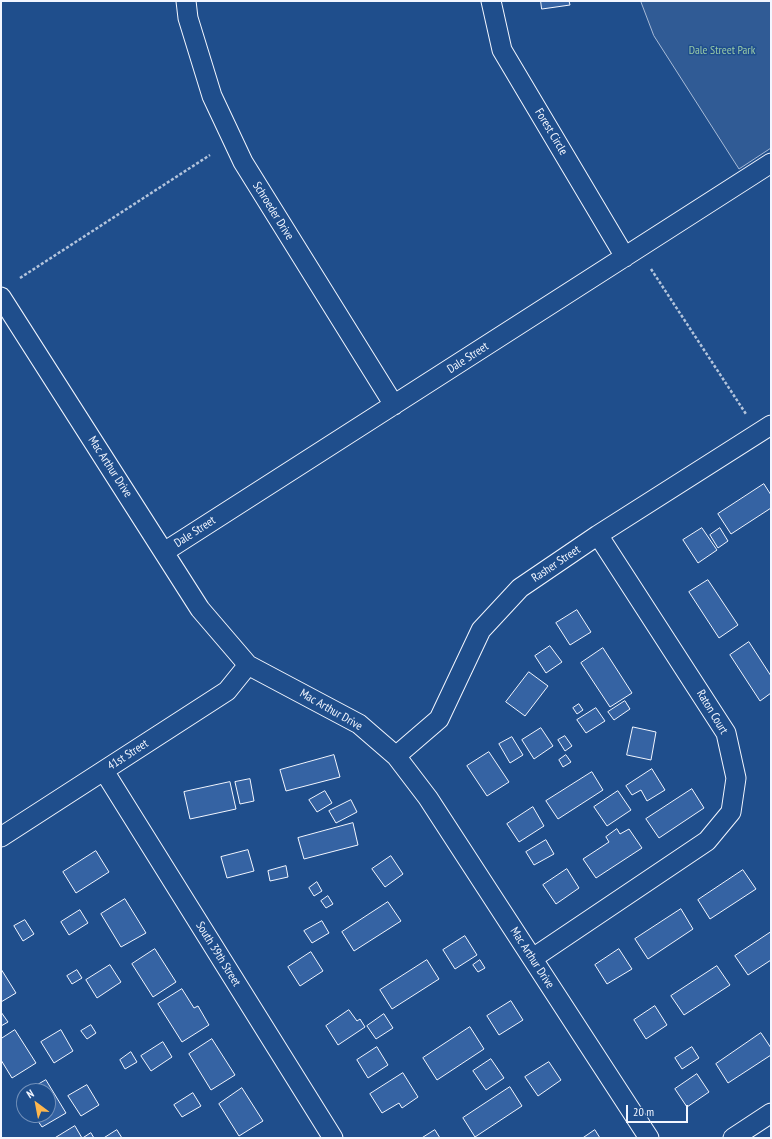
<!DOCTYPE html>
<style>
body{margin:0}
#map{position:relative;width:772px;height:1139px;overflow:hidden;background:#1f4e8c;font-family:"PT Sans Narrow",sans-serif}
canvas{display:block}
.frame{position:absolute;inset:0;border:2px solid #f2f6ff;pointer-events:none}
.north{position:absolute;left:16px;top:1083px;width:40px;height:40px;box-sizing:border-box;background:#1f4e8c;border:1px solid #7391ba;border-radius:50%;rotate:328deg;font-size:11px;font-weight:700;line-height:16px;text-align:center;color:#f2f6ff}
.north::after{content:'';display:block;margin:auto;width:14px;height:18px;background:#ffb74d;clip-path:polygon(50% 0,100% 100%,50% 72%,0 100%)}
.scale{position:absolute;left:626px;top:1105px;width:62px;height:18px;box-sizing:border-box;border:2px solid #f2f6ff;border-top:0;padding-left:5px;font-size:12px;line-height:14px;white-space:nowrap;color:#f2f6ff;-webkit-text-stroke:3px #1f4e8c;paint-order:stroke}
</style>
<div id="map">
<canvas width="772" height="1139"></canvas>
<div class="frame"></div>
<div class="north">N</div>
<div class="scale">20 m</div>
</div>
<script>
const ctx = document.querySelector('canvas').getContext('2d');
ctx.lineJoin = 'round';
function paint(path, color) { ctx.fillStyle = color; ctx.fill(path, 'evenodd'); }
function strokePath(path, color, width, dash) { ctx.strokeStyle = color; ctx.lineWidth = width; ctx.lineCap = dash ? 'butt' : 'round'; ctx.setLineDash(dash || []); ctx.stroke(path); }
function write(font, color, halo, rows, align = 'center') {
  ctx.font = font + ' "PT Sans Narrow",sans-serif'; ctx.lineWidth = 3; ctx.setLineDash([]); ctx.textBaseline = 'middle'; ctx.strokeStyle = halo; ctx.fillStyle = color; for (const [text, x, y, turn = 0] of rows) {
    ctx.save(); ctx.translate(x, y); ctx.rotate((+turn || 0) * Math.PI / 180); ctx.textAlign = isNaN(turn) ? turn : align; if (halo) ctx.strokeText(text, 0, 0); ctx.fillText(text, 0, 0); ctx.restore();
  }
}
const built = new Path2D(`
 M641,1H771V148L739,169L654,36Z`);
paint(built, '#305b95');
strokePath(built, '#a8bbd7', 1);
const building = new Path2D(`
 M541,1H569L570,5L542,9Z
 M764,484L771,495V508L731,534L718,514Z
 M702,528L717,550L698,563L683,540Z
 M720,528L728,541L718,548L710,535Z
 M708,580L738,625L719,638L689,592Z
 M577,610L591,632L570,645L556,623Z
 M749,642L771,676V693L760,701L730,655Z
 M550,646L562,662L546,673L535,656Z
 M603,648L632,693L610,707L581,663Z
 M529,672L548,686L525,716L506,702Z
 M625,701L630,709L614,720L608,712Z
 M579,704L583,710L577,714L573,708Z
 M596,708L605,721L586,733L577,720Z
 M633,727L656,732L651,760L627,755Z
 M541,728L553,746L534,759L522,740Z
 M565,736L572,746L565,751L558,740Z
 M512,737L523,755L510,763L499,744Z
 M489,752L509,782L487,796L467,766Z
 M334,755L340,777L286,791L280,770Z
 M566,755L571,762L563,767L559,760Z
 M652,769L665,790L647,801L641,790L632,795L626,786Z
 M592,772L603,790L558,819L546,801Z
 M250,779L254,801L240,804L235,782Z
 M230,782L236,809L190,819L184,792Z
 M692,789L704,808L659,838L646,819Z
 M325,791L332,803L317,812L309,800Z
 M618,791L631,810L607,826L594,807Z
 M351,800L357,812L336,823L329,811Z
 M533,807L544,826L519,842L507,824Z
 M353,823L358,845L304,859L298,838Z
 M617,829L620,834L629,829L642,848L596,878L583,859L609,842L606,837Z
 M546,840L554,854L534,865L526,852Z
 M248,850L254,871L227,878L221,857Z
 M96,851L109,872L76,893L63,872Z
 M391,856L403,874L385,887L372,869Z
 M286,866L288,877L270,881L268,871Z
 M567,869L579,888L556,904L543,885Z
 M743,870L756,889L710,919L698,900Z
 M317,882L322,891L314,896L309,888Z
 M328,896L333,904L326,908L321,901Z
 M125,899L146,933L121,947L101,914Z
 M388,902L401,921L354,951L342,932Z
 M681,909L693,929L648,959L635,939Z
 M80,910L88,923L69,935L61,922Z
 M25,920L34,934L23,941L14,926Z
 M322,921L329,933L312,943L304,931Z
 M771,932V960L748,975L735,956Z
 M465,936L477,955L455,969L443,950Z
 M155,949L176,982L153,997L132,964Z
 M619,949L632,969L607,984L595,965Z
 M311,952L323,971L300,986L288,967Z
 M427,960L439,979L392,1009L380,990Z
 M480,960L485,968L478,972L473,965Z
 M110,965L121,982L97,998L86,980Z
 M717,966L730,985L684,1015L671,996Z
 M1,969L16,993L1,1002Z
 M77,970L82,978L72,984L67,976Z
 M182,989L194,1008L198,1006L209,1025L182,1042L158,1004Z
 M511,1001L523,1020L499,1035L487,1016Z
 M655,1006L667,1025L646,1039L634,1020Z
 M349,1010L357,1021L360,1019L365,1027L338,1045L326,1026Z
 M1,1012L8,1022L1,1026Z
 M384,1014L393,1028L376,1039L367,1026Z
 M91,1025L96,1033L87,1039L81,1031Z
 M470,1027L484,1049L437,1080L423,1058Z
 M15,1030L36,1063L12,1078L1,1060V1039Z
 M61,1030L73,1051L54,1063L41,1042Z
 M761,1033L771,1048V1055L728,1083L716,1064Z
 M212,1039L235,1075L211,1090L189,1054Z
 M163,1042L172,1057L151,1071L141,1056Z
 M377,1047L388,1065L368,1078L357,1060Z
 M692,1047L699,1058L682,1069L675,1058Z
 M131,1052L137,1062L125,1069L120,1060Z
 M491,1059L504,1078L486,1090L473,1071Z
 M549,1062L561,1080L538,1096L525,1077Z
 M403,1073L418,1097L402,1108L399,1103L382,1113L370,1094Z
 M697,1074L709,1092L687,1107L675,1089Z
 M46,1080L66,1113L42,1127L34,1115H48V1091H27Z
 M87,1085L99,1105L81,1116L68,1096Z
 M510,1087L522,1106L475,1137L463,1118Z
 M242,1088L263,1121L239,1136L219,1104Z
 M193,1093L201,1106L182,1117L174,1105Z
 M75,1126L82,1138H55Z
 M117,1130L122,1138H104Z
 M435,1130L440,1138H422Z
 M595,1130L600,1138H583Z
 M91,1133L94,1138H83Z`);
paint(building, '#3563a3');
strokePath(building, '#f2f6ff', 1);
const minor = new Path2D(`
 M186,1L188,18L212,96L243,162L394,405
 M491,1L502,50L625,257
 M1,297L200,609L248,665L359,724L396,756L428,798L649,1138
 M164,552L771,163
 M396,756L439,719L481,630L520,588L598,535L771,425
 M104,771L333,1138
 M1,837L227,691L248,665
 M533,958L707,841L731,812L736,778L726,733L598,535
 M733,1138L771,1113`);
strokePath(minor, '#f2f6ff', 21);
strokePath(new Path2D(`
 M651,269L746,414
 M20,278L210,155`), '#b3c4dc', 2.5, [3, 2]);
strokePath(minor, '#1f4e8c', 19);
write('12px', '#97c8a6', '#1f4e8c', [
 ["Dale Street Park",722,51]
]);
write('12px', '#f2f6ff', '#1f4e8c', [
 ["Forest Circle",551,132,59],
 ["Schroeder Drive",273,211,58],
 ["Dale Street",468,358,-33],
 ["Mac Arthur Drive",110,467,57],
 ["Dale Street",195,532,-33],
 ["Rasher Street",556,564,-34],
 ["Mac Arthur Drive",331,710,30],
 ["Raton Court",712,712,59],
 ["41st Street",128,755,-33],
 ["South 39th Street",218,954,58],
 ["Mac Arthur Drive",532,958,57]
]);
</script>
